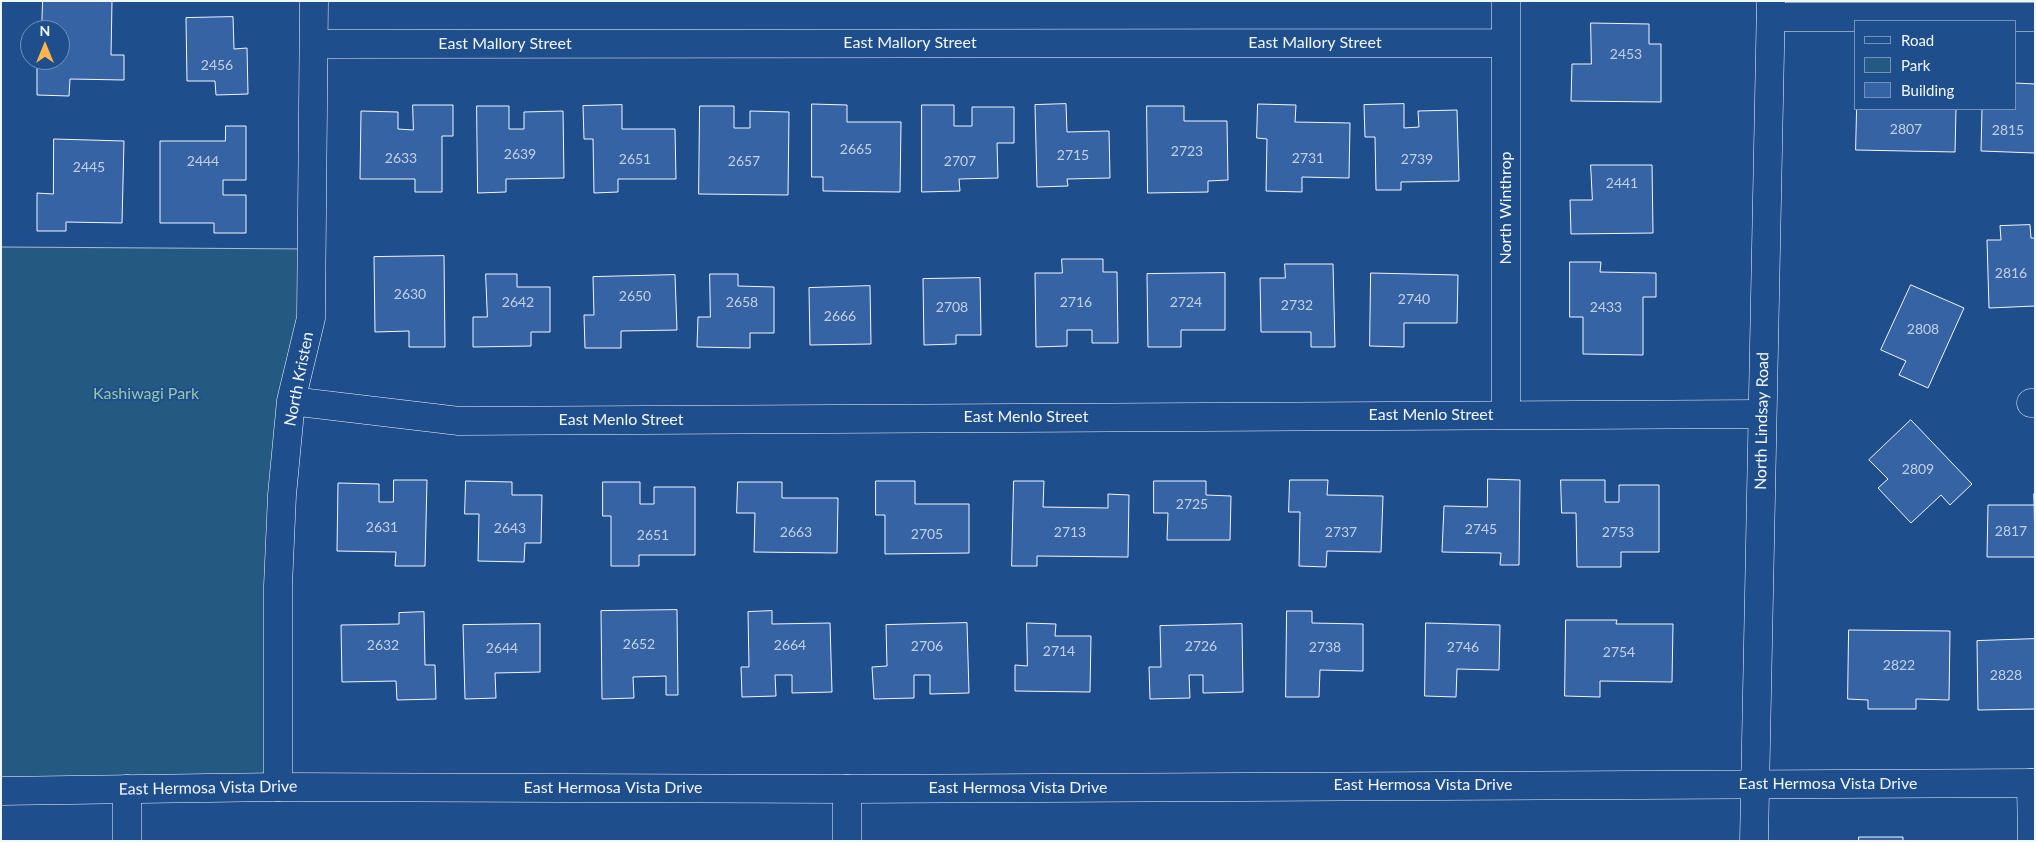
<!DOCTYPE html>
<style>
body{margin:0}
#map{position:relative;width:2036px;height:842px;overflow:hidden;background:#1f4e8c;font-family:Lato,sans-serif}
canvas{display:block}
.frame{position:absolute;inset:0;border:2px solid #f2f6ff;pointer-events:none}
.legend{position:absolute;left:1854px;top:20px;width:162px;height:90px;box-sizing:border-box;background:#1f4e8c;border:1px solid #7391ba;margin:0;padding:6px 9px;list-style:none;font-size:15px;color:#f2f6ff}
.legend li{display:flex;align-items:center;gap:10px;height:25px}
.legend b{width:25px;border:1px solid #7391ba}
.north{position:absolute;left:20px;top:20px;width:50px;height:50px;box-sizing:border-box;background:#1f4e8c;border:1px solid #7391ba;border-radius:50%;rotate:0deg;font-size:14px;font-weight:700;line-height:20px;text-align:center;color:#f2f6ff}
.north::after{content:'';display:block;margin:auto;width:18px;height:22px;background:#ffb74d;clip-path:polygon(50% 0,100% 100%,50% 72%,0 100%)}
</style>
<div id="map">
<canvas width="2036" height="842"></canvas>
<div class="frame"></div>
<ul class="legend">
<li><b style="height:6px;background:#1f4e8c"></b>Road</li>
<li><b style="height:14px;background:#245a82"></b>Park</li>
<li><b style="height:14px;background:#3563a3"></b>Building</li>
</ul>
<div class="north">N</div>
</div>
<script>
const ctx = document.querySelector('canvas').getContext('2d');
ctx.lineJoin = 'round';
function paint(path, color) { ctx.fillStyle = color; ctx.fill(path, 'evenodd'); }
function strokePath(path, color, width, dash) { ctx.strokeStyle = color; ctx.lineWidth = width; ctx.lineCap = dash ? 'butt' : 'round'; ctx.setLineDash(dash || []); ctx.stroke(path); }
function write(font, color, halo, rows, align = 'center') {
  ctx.font = font + ' Lato,sans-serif'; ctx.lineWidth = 4; ctx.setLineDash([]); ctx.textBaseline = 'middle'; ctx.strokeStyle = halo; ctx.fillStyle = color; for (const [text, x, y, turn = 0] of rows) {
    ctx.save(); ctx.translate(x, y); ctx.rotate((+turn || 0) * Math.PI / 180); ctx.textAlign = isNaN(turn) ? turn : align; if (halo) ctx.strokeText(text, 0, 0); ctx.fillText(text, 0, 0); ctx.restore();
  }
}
const green = new Path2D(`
 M1,247L312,249L291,401L278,787L1,791Z`);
paint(green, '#245a82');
strokePath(green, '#a8bbd7', 1);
const building = new Path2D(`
 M43,1H112L111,55H124V80L70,79L69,96L37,95V60H60L61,51L60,30H42Z
 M233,17L234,49L247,48L248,94L216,95L215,81H187L186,18Z
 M1591,23L1649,24V44H1661V102L1571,101L1572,64H1591Z
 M2015,83L2035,84V153L1981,151L1982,109H2015Z
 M812,104L847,105V122H901L900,192L823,191V177H812Z
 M1066,104L1067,132L1109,131L1110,178L1067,179L1068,186L1037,187L1035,105Z
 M1258,104L1296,105L1295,122L1350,123L1349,178L1302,177V192L1266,191L1267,139L1257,138Z
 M1404,104V128L1419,127L1418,111L1457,110L1459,181L1401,182V190H1376L1375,137H1365L1364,105Z
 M413,105H453V136H442V192H415V179H360L361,111L398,112V129L413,130Z
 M622,105V129H675L676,179H618V192L594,193L593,139H584L583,106Z
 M922,105H954V126H972V107H1014V143H997L998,178L959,179L960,191L922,192Z
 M477,106H509V129H524V112L563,111L564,178L506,179V192L478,193Z
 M700,106H734V128H750V111L789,112L788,195L699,194Z
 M1147,106H1184V121H1227L1228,180L1208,181V192L1148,193Z
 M1857,109H1956L1955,152L1856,150Z
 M226,126H246V180H223V195H246V233H214V223H160V141H225Z
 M54,139L124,141L122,223L66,222V231H37V193L53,194Z
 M1591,165H1652L1653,233L1571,234L1570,200H1592Z
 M2030,225L2031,238H2035V306L1989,308L1987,240H2001L2000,226Z
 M444,256L445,347H409V331L375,332L374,257Z
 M1062,259H1103V272H1117L1118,343H1092V330H1067V346L1036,347L1035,273H1062Z
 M1570,262H1601L1600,272L1656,273V297H1643V355L1583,354V317H1570Z
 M1285,264H1333L1335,347H1311V332H1261L1260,278H1285Z
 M1225,273V330H1181V347H1148L1147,274Z
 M1371,273L1458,275L1457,323H1404V347L1370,346Z
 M486,274H517V287H550V332H531V346L473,347V317H487Z
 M710,274H738V286L774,287V333H750V348L697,347L698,317H710Z
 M675,275L677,330L621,331V348H585L584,315H594L593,277Z
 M980,278L981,335H956V344L924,345L923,279Z
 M1911,285L1964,308L1928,388L1899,375L1906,361L1881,350Z
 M870,286L871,344L810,345L809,288Z
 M1911,420L1972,484L1950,505L1941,495L1911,523L1878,488L1888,479L1869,460Z
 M1488,479L1520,480L1519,565H1500L1501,553L1442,552L1444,506L1487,507Z
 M394,480H427L425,566H395L396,552L337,551L338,483L379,484V502H393Z
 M1290,480H1328L1327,495L1383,496L1381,552L1327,551L1326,567L1299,566L1300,512H1289Z
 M1561,480H1605V502H1619V485H1659V552H1621V567H1577L1576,513H1562Z
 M466,481L512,482V495H542L541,543H525L524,562L478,561L479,514H465Z
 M876,481H915V504H969V553L885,554V515H876Z
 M1014,481H1044L1043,507L1108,508V494L1129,495L1128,557L1037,556V566H1012Z
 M1154,481H1206V495L1231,496L1230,540H1167L1168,513H1154Z
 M603,482H640V504H654V487H695V555H639V566H611V516H603Z
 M738,482H782V498H838L837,553L754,552L755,513H737Z
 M2034,494L2035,557H1987L1988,505H2034Z
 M677,610L678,695H666V676L633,677L634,698L602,699L601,611Z
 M772,611V624L830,623L832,692L792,693V675H775L776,696L742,697L741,667H749L748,612Z
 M1287,611H1312V623L1363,624V671L1320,670L1319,697H1286Z
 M424,612L425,665H435L436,699L397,700L396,681L342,682L341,625L399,624V613Z
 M1566,620H1617L1616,624H1673L1672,682L1600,681V697L1565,696Z
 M967,623L969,693L930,694V675H914V698L874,699L872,667L887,666L886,625Z
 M1027,623L1056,624L1055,636H1091L1090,692L1015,691V665L1027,666Z
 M1426,623L1500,625L1499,670L1457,669L1456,697L1425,696Z
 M540,624V672L495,673L496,698L465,699L463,625Z
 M1242,624L1243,692L1203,693V675H1189L1190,698L1150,699L1149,667H1161L1160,626Z
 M1849,630L1950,631L1949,700L1916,699V709H1868V700L1848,699Z
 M2035,639V709L1978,710L1977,641Z
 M1859,837H1903V841H1859Z`);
paint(building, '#3563a3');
strokePath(building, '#f2f6ff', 1);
const minor = new Path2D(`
 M1506,1V414
 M1771,17H2035
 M314,44L1506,43
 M291,401L459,421L1762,414
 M2031,403H2035
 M2031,783L2032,841
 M278,787V586L282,495L291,401L311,318L314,1
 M847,789V841
 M127,841V789`);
const tertiary = new Path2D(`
 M1,791L278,787L847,789L2035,783`);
const secondary = new Path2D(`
 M1754,841L1771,1`);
strokePath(minor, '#f2f6ff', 29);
strokePath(tertiary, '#f2f6ff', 29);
strokePath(secondary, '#f2f6ff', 29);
strokePath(minor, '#1f4e8c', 28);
strokePath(tertiary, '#1f4e8c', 28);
strokePath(secondary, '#1f4e8c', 28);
write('14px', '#c3d1e8', null, [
 ["2453",1626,54],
 ["2456",217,65],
 ["2807",1906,129],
 ["2815",2008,130],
 ["2665",856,149],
 ["2723",1187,151],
 ["2639",520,154],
 ["2715",1073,155],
 ["2633",401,158],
 ["2731",1308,158],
 ["2651",635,159],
 ["2739",1417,159],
 ["2444",203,161],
 ["2657",744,161],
 ["2707",960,161],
 ["2445",89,167],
 ["2441",1622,183],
 ["2816",2011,273],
 ["2630",410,294],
 ["2650",635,296],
 ["2740",1414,299],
 ["2642",518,302],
 ["2658",742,302],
 ["2716",1076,302],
 ["2724",1186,302],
 ["2732",1297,305],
 ["2708",952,307],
 ["2433",1606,307],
 ["2666",840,316],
 ["2808",1923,329],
 ["2809",1918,469],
 ["2725",1192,504],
 ["2631",382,527],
 ["2643",510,528],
 ["2745",1481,529],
 ["2817",2011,531],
 ["2663",796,532],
 ["2713",1070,532],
 ["2737",1341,532],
 ["2753",1618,532],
 ["2705",927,534],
 ["2651",653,535],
 ["2652",639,644],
 ["2632",383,645],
 ["2664",790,645],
 ["2706",927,646],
 ["2726",1201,646],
 ["2738",1325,647],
 ["2746",1463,647],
 ["2644",502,648],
 ["2714",1059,651],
 ["2754",1619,652],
 ["2822",1899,665],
 ["2828",2006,675]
]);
write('16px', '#f2f6ff', '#1f4e8c', [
 ["East Mallory Street",910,43],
 ["East Mallory Street",1315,43],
 ["East Mallory Street",505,44],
 ["North Winthrop",1506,208,-90],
 ["North Kristen",299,379,-79],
 ["East Menlo Street",1431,415],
 ["East Menlo Street",1026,417],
 ["East Menlo Street",621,420],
 ["North Lindsay Road",1762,421,-89],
 ["East Hermosa Vista Drive",1828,784],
 ["East Hermosa Vista Drive",1423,785],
 ["East Hermosa Vista Drive",208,788,-1],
 ["East Hermosa Vista Drive",613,788],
 ["East Hermosa Vista Drive",1018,788]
]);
write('16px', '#97c8a6', '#1f4e8c', [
 ["Kashiwagi Park",146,394]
]);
</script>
